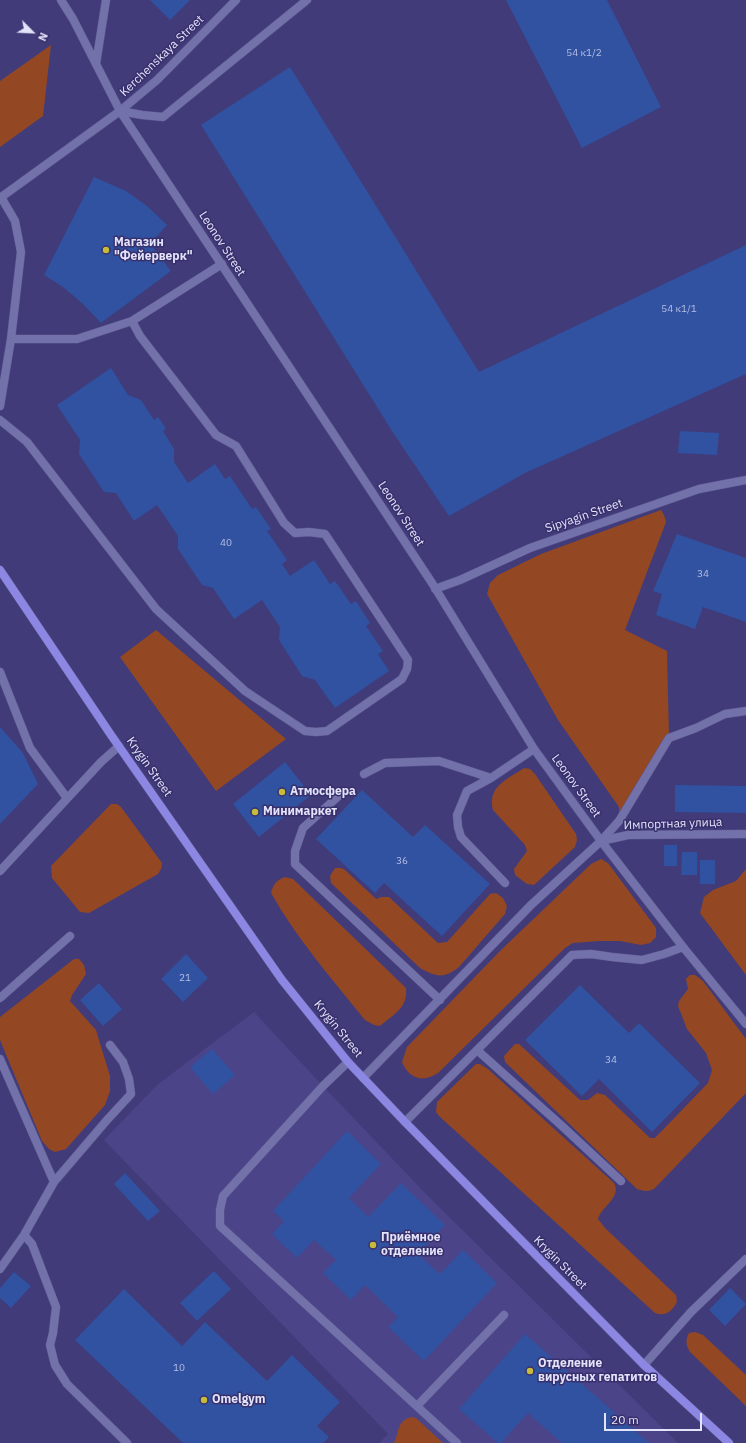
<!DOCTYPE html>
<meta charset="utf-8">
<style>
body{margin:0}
#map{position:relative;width:746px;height:1443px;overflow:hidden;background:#413b79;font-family:"IBM Plex Sans",sans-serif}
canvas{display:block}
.north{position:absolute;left:12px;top:12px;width:40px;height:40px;-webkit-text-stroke:3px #37306d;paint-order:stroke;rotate:114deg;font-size:11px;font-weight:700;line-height:16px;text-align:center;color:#e3e3fa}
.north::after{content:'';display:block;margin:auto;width:14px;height:18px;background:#e3e3fa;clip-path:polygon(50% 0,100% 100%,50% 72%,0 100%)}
.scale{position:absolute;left:604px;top:1413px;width:98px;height:18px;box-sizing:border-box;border:2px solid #e3e3fa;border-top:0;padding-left:5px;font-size:12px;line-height:14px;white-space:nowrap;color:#e3e3fa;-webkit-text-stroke:3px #37306d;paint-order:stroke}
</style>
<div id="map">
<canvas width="746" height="1443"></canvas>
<div class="north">N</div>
<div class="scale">20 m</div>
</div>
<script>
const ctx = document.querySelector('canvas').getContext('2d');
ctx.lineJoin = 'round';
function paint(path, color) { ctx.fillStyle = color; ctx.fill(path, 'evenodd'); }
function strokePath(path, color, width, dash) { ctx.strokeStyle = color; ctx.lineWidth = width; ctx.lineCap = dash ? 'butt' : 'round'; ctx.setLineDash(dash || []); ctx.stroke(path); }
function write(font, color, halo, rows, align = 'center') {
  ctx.font = font + ' "IBM Plex Sans",sans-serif'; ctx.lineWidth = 3; ctx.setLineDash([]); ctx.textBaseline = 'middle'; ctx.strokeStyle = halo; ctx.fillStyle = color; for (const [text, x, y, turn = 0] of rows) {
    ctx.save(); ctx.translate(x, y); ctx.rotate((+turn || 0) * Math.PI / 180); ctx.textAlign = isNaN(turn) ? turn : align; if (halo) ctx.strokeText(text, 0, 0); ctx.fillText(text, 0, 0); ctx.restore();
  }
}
paint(new Path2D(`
 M254,1012L323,1086L429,1197L678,1443H379L388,1434L104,1140L158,1084Z`), '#4b4488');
paint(new Path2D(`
 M51,45L43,116L0,147V81Z
 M661,510L664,515L666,522L625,630L667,651L669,738L619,821V807L558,720L487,594L490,583L498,575L541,554Z
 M156,630L286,739L216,791L120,657Z
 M524,768L530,769L535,774L576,834L577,840L575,847L534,885L527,884L515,875L514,869L527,851L525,845L493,810C487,786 508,779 524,768Z
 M111,804H117L121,807L162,863L161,869L158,874L89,913L80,912L52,878L51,866Z
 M601,859L608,863L656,928V937L650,943L641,945L620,941H599L573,943L565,948L438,1073C423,1083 409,1079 402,1062L407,1047L500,951L591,864Z
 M335,868H341L345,870L374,897L377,899L381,897H389L438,943L447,942L490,894L496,893L503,898L507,906L505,914L459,967C444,979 436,977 420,968L331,883L330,876Z
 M746,869V975L700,913L704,897L713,890L736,881Z
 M285,877L293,879L406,988C408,1008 394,1014 380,1026L374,1025L365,1020C332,979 297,939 271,893C273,884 277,880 285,877Z
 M74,959H79L84,965L86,974L72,995L70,1001L96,1030L110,1076V1091L105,1105L66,1149L55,1152L49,1149L42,1141L0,1040V1017Z
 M690,975H695L703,981L746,1039V1093L654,1189C648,1192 643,1191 637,1189L505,1062L504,1056L515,1044H519L580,1100H588L597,1093L605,1095L650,1138H655L708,1083L712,1070L706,1053L687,1029L678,1006L679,1001L688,989L686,979Z
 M476,1064H480L488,1069L614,1183C622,1197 602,1206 598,1219L605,1228L676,1295L677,1302C672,1311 666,1317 655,1313L439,1116L436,1112L437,1102Z
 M695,1332L703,1335L746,1375V1406L690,1352C686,1345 685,1341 689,1333Z
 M411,1417L416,1418L443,1443H394C400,1431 396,1422 411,1417Z`), '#934823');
paint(new Path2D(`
 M150,0H190L170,20Z
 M506,0H607L661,107L582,148Z
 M290,67L479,372L746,245V374L525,473L449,516L392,431L201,125Z
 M94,177L126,191L147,206L167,225L150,244L171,271L101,323L83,304L63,287L44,275Z
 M111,368L128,395L141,400L154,420L158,417L166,428L163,431L174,449V462L188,483L215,464L225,479L230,476L252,509L256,507L271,529L267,531L287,560L282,564L290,576L314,560L330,584L335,581L351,604L356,601L370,623L366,626L383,651L378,654L389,671L335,708L315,680L302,676L279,640L280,627L262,600L234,619L213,588L202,585L178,549V536L157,505L134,521L116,493L104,492L79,454L80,440L57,405Z
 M680,431L719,433L717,455L678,453Z
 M677,534L746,558V622L703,607L695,629L656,615L662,594L653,591Z
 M0,727L23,753L38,784L0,824Z
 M285,762L311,795L259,837L233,804Z
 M675,785L746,786V813L675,812Z
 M362,790L413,837L425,825L490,884L442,936L384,883L375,893L316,839Z
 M664,845H677V866H664Z
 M682,852H697V875H681Z
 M700,860H715V884H700Z
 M186,954L208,978L183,1002L161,979Z
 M99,983L122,1009L103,1026L80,1000Z
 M580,985L629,1033L639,1023L700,1083L652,1132L599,1079L582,1096L525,1040Z
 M212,1049L235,1075L213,1094L190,1067Z
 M347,1131L381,1164L349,1198L368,1217L401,1183L445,1225L418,1254L440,1274L463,1250L497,1283L424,1361L388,1327L398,1317L365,1285L351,1300L323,1273L336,1260L314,1240L297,1258L272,1234L284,1221L273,1211Z
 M125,1173L160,1211L148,1221L114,1184Z
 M214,1271L231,1289L197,1321L180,1303Z
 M14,1272L31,1286L11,1308L0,1298V1288Z
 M730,1288L746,1304L725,1326L709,1310Z
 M124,1289L182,1346L205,1322L267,1381L292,1355L340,1402L317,1426L329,1437L323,1443H183L75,1340Z
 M525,1334L649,1443H562L528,1413L501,1443H498L459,1409Z`), '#3151a1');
const service = new Path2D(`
 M120,111L142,115L163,117L307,0
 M0,198L120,111L157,80L236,0
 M11,339H77L132,321L222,264
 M0,406L11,339L21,252L15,221L1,197
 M0,420L27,442L156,609L245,691L305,731L316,732L327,731L402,679L407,669L408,660L325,534L309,532L295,533L284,523L236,446L216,435L140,336L132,321
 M0,672L30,748L67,798
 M364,774L385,763L439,761L491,778
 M343,792L303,828L295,851V864L440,1000
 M601,841L628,835L746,834
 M0,871L101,762L119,746
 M505,883L461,837L458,827L457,815L467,791L491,778L534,749
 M0,998L70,936
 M477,1050L562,1126L621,1181
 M0,1059L54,1182L24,1235L0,1269
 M348,1062L323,1086L223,1196L220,1210V1226L457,1443
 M363,1078L531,905L601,841L619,821L669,738L696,728L725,714L746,711
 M405,1122L572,955L591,954L612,957L642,960L664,954L683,947
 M54,1182L107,1120L131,1094L129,1079L123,1062L110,1045
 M24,1235L32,1244L56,1307L53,1333L50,1345L55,1365L67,1384L127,1443
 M644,1365L691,1312L746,1259
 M417,1406L504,1315`);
const minor = new Path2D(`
 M61,0L73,19L120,111L432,583L534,749L601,841L683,947L746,1024
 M96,64L106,0
 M435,589L460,580L530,548L699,489L746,480`);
const secondary = new Path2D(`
 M0,570L111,735L282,980L348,1062L405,1122L644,1365L729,1443`);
strokePath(service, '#5b568e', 9);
strokePath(minor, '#5b568e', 9);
strokePath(secondary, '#5b568e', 9);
strokePath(service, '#7371aa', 8);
strokePath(minor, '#7371aa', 8);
strokePath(secondary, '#8c87e2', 8);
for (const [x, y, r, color] of [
 [106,250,4,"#c6bc3c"],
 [282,792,4,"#c6bc3c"],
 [255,812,4,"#c6bc3c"],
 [373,1245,4,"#c6bc3c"],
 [530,1371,4,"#c6bc3c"],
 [204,1400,4,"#c6bc3c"]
]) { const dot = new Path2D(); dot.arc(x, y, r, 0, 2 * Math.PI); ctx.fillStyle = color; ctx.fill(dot); strokePath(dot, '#37306d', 1.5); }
write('10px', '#b6bee4', null, [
 ["54 к1/2",584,53],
 ["54 к1/1",679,309],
 ["40",226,543],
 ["34",703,574],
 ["36",402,861],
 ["21",185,978],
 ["34",611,1060],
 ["10",179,1368]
]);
write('12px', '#e3e3fa', '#37306d', [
 ["Kerchenskaya Street",162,56,-44],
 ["Leonov Street",222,244,57],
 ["Leonov Street",401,514,57],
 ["Sipyagin Street",584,516,-19],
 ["Krygin Street",149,767,55],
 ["Leonov Street",576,786,54],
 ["Импортная улица",673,824,-2],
 ["Krygin Street",338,1029,51],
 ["Krygin Street",560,1263,45]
]);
write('bold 12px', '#e3e3fa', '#37306d', [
 ["Магазин",114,243],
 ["\"Фейерверк\"",114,257],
 ["Атмосфера",290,792],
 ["Минимаркет",263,812],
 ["Приёмное",381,1238],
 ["отделение",381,1252],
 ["Отделение",538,1364],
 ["вирусных гепатитов",538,1378],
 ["Omelgym",212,1400]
], 'left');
</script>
